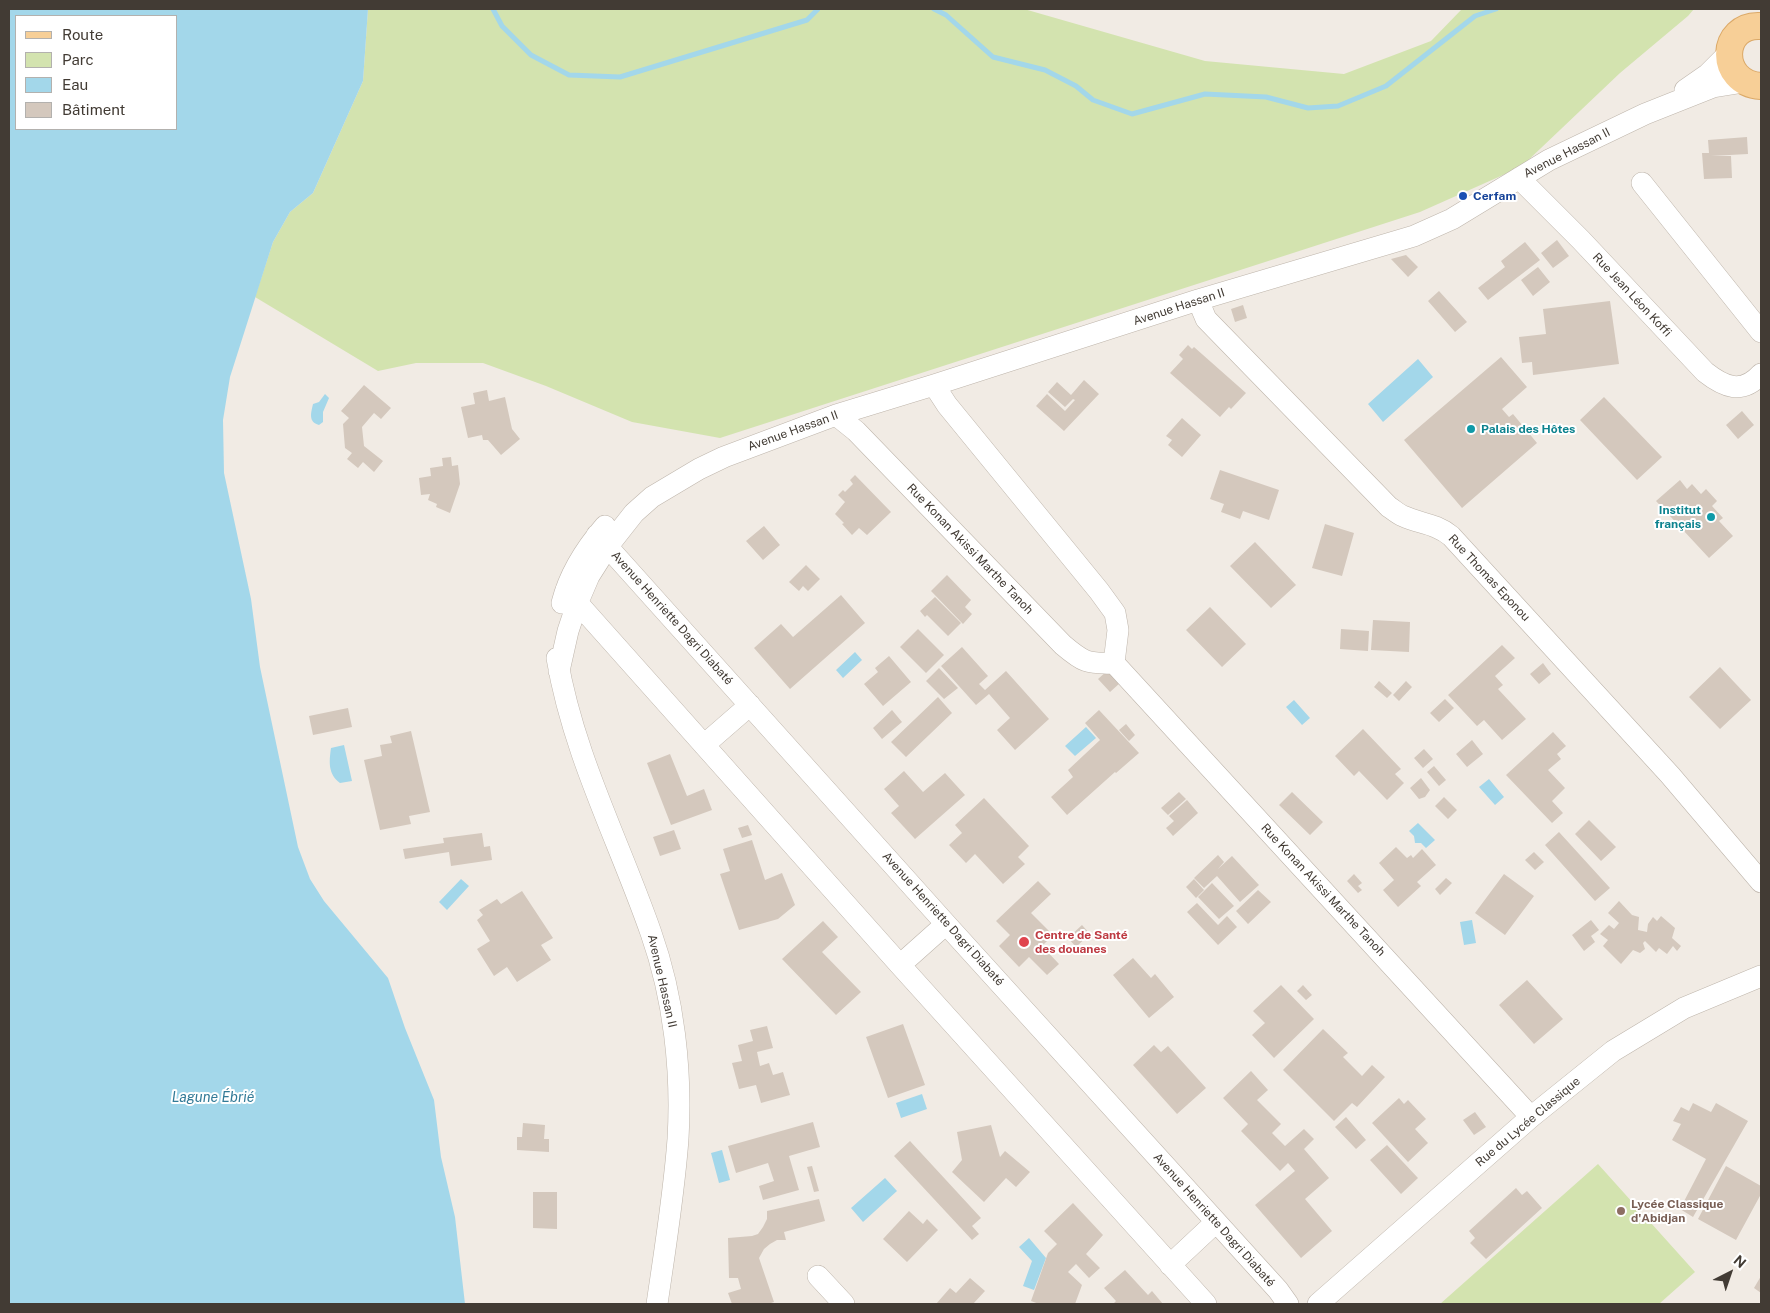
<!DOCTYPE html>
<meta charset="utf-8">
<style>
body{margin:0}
#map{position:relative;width:1770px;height:1313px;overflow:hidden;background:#f1ebe4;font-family:"Public Sans",sans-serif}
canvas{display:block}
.frame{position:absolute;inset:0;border:10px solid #423b34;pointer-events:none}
.legend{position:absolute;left:15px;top:15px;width:162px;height:115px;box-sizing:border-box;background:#fff;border:1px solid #b3b1ae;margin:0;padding:6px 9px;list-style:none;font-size:15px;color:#423b34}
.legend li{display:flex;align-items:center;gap:10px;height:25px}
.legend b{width:25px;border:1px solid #b3b1ae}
.north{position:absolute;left:1705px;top:1248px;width:50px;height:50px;-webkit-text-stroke:4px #fff;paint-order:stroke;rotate:41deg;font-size:14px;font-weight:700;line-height:20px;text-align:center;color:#423b34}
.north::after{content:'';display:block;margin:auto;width:18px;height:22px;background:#423b34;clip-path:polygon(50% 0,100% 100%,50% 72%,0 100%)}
</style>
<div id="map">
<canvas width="1770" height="1313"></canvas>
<div class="frame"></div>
<ul class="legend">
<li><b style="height:6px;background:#f7cf97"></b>Route</li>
<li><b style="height:14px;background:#d3e3af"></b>Parc</li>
<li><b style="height:14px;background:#a3d7ea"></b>Eau</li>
<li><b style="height:14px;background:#d4c8bd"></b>Bâtiment</li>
</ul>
<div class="north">N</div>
</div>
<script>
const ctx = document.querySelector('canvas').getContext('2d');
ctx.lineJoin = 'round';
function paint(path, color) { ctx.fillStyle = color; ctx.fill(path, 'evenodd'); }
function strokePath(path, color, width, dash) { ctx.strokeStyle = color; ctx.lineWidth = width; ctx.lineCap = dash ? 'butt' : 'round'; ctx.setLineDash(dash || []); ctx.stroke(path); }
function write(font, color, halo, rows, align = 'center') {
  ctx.font = font + ' "Public Sans",sans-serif'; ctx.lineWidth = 4; ctx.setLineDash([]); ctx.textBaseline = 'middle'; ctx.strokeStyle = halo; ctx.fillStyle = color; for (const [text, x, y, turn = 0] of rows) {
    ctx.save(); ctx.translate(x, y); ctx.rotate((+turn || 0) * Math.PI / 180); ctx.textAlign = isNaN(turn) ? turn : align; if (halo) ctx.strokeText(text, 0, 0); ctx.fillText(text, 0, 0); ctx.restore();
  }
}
paint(new Path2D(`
 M368,9H1024L1205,61L1344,74L1431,41L1462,9H1694L1688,16L1620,73L1521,167L1420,212L720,438L632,422L546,386L483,363H416L378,371L255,297L273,242L290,212L313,193L363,81Z
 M1598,1164L1695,1272L1659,1304H1440Z`), '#d3e3af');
paint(new Path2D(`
 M9,9H368L363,81L313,193L290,212L273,242L230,377L223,420L224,473L251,599L260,667L298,847L310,879L324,901L388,978L405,1028L434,1100L441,1157L455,1217L465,1304H9ZM16,16H176V129H16Z
 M1418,359L1433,377L1383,422L1368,404Z
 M325,394L329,398L323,412V422L319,425C308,422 311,413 313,404L319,402Z
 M855,652L862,660L843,678L836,670Z
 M1294,700L1310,718L1302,725L1286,707Z
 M1086,727L1096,738L1075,756L1065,746Z
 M344,745L352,781L340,783C328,774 329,762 331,748Z
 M1489,779L1504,797L1495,805L1479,787Z
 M1418,823L1435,840L1426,848L1421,843H1415L1414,836L1409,831Z
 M461,879L469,886L447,910L439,902Z
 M1472,920L1476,943L1464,945L1460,922Z
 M922,1094L927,1109L901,1118L896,1103Z
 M722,1150L730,1180L719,1183L711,1153Z
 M885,1178L897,1191L863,1222L851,1208Z
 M1029,1238L1046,1258L1034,1290L1023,1286L1032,1261L1019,1247Z`), '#a3d7ea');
strokePath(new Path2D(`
 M493,9L502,26L531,55L569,75L620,77L807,20L818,9
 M934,9L946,15L993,57L1045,70L1076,86L1093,100L1132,114L1205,94L1266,97L1308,108L1338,106L1386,86L1475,16L1496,9`), '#a3d7ea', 5);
paint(new Path2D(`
 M1747,137L1748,154L1711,156H1731L1732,178L1704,179L1702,153H1709L1708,140Z
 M1557,240L1569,256L1553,268L1541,253Z
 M1525,242L1540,260L1488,300L1478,288L1505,267L1501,261Z
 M1406,255L1418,267L1408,277L1391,259Z
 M1538,267L1550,282L1533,296L1521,280Z
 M1439,291L1467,322L1455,332L1428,301Z
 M1610,301L1619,364L1533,375L1532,362L1522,363L1519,337L1546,334L1543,309Z
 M1243,305L1247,318L1235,322L1231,309Z
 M1188,345L1192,349L1194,347L1246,393L1231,409L1229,407L1220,417L1170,373L1183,359L1179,355Z
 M1501,357L1527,387L1502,409L1509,417L1513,414L1537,443L1462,508L1404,440Z
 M1084,380L1099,394L1064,431L1036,406L1047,394L1065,411L1075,400L1073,399L1065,407L1048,392L1057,382L1071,395Z
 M364,385L391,408L381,419L374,413L362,427L364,446L383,461L374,472L363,462L358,468L347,459L352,453L345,448L343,424L349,418L341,411Z
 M487,390L489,401L505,397L512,429L520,439L501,455L488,440H483L482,435L468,438L461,407L475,404L473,393Z
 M1604,397L1662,457L1637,480L1580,420Z
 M1742,411L1754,425L1738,439L1726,425Z
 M1182,418L1201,435L1182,457L1168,445L1172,440L1166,436Z
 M451,457L452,466L458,465L460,484L450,513L436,507L437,504L428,500L430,494L421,495L419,478L431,476L430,468L443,466L442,458Z
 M1220,470L1279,490L1269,520L1243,511L1240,519L1221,512L1224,504L1210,499Z
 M855,475L891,512L867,535L859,528L852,535L842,524L844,523L835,514L845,502L838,495L843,490L845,492L853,484L850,480Z
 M1680,480L1687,489L1692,484L1701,494L1706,489L1717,501L1712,506L1723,518L1719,521L1733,536L1709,558L1656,501Z
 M1325,524L1354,533L1342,576L1312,568Z
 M764,526L780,545L763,560L746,541Z
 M1255,542L1296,585L1271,608L1230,566Z
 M806,565L820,579L808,591L803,586L799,591L789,582Z
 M947,575L971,600L965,607L972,614L963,624L931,591Z
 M841,595L865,623L790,689L754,648L781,624L793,637Z
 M935,597L961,623L948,636L927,615L925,617L920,611Z
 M1210,607L1246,644L1222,667L1186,630Z
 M1373,620L1410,622L1409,652L1371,650Z
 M918,629L944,655L926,673L900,647Z
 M1341,629L1369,631L1368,651L1340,649Z
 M1502,645L1515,658L1495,676L1503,685L1498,689L1526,719L1502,740L1484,720L1477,726L1448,695Z
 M962,647L988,676L979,684L985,690L1006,671L1049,719L1015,750L997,730L1010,718L989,694L976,705L941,666Z
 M889,656L911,682L883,706L864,684L878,672L875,668Z
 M1543,663L1551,674L1539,684L1530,674Z
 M1720,667L1751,700L1720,729L1689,697Z
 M939,668L958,688L944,699L926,681Z
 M1108,670L1120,683L1110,692L1098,679Z
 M1379,681L1392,693L1387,698L1374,687Z
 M1406,681L1412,687L1399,701L1393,695Z
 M938,697L952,713L906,757L891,742Z
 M1445,699L1454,708L1439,722L1430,713Z
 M348,708L352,727L313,735L309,716Z
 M892,710L902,722L882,739L873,728Z
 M1099,710L1139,753L1116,773L1115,772L1067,815L1051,797L1073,777L1068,770L1100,740L1085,723Z
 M1126,724L1135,735L1129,741L1119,730Z
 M1363,729L1401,769L1395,774L1404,783L1387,800L1359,771L1354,776L1335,756Z
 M411,731L430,812L409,816L411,824L380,830L364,760L382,756L380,745L392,743L390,736Z
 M1553,732L1566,746L1557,754L1561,759L1548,770L1565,788L1552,801L1563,813L1552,823L1506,775Z
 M1472,740L1483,754L1467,767L1456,754Z
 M1424,749L1433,759L1423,768L1414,758Z
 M670,754L687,796L704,789L712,810L671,825L647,763Z
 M1434,766L1446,780L1439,786L1427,772Z
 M904,771L923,792L945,773L965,795L915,839L891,813L899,806L884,789Z
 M1421,778L1430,790L1425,797L1419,799L1410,788Z
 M1179,792L1186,799L1168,815L1161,808Z
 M1292,792L1323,822L1310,835L1279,805Z
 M1444,797L1457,810L1448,819L1435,806Z
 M984,798L1029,846L1018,857L1025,864L1003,884L975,854L966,863L949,845L962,833L955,825Z
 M1187,800L1198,813L1173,836L1166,828L1174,821L1169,816Z
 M1589,820L1616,847L1601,861L1575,834Z
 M748,825L752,835L742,838L738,828Z
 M674,830L681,849L660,856L653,837Z
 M1559,832L1610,888L1595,901L1545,845Z
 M482,833L484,847L490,846L492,860L451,866L449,852L405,859L403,849L444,843L443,838Z
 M752,840L765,880L782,873L795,905L778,919L739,930L720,874L730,871L723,849Z
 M1396,847L1407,858L1411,855L1413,858L1422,849L1436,865L1417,882L1421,886L1398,907L1383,890L1394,880L1379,863Z
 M1534,852L1544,862L1535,870L1525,860Z
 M1218,855L1224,862L1218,869L1232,856L1259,885L1240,902L1217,876L1204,888L1194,878Z
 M1354,874L1362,883L1358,886L1362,890L1358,893L1347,881Z
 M1504,874L1534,896L1505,935L1475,913Z
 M1446,878L1452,883L1440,895L1435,889Z
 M1194,879L1204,890L1196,898L1186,887Z
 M1038,881L1051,894L1031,913L1053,935L1042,946L1059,964L1047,975L1029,957L1019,967L999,946L1010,935L996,921Z
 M1212,883L1234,906L1219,919L1198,897Z
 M1258,890L1271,902L1248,924L1236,911Z
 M522,891L553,938L541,945L551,960L517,982L507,967L494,976L477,949L490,941L477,920L483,915L479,910L497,899L501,904Z
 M1619,901L1632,915L1639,917L1638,930L1647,932L1648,924L1653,917L1657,921L1661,916L1675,928L1672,938L1681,946L1677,951L1673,946L1667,954L1659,948L1656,952L1645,941L1643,943L1645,949L1640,953L1633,950L1621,964L1603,946L1608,940L1600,934L1609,925L1614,929L1619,923L1608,913Z
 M1197,903L1218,925L1227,916L1237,927L1218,945L1187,912Z
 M1591,920L1599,930L1591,936L1595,942L1584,951L1572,935Z
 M823,921L838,937L822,952L861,992L836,1015L782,959Z
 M1082,925L1090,934L1076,947L1068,938Z
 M1133,958L1151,978L1155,974L1174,997L1149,1018L1113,975Z
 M1527,980L1563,1019L1534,1044L1499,1005Z
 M1281,985L1314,1019L1274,1058L1252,1035L1265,1023L1253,1011Z
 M1303,985L1312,995L1306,1000L1297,991Z
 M903,1024L925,1085L888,1098L866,1037Z
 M767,1026L773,1048L757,1052L760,1066L769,1063L773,1075L783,1072L790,1095L761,1103L756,1085L739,1089L732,1063L742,1061L738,1045L753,1041L750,1030Z
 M1323,1029L1348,1053L1343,1057L1362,1076L1372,1065L1385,1077L1357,1107L1352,1103L1334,1121L1283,1070Z
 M1154,1045L1161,1052L1168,1046L1206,1088L1177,1114L1133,1065Z
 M1251,1071L1268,1090L1257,1100L1281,1124L1272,1133L1285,1146L1304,1129L1314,1139L1304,1149L1329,1178L1305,1199L1332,1231L1301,1258L1255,1205L1295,1171L1288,1163L1280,1171L1241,1131L1248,1124L1223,1098Z
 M1399,1098L1404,1104L1408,1100L1426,1119L1415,1129L1428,1143L1408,1162L1372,1123Z
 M1693,1103L1711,1112L1716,1103L1748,1121L1693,1217L1680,1209L1706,1159L1672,1140L1681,1124L1673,1121L1681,1107L1689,1111Z
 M1475,1112L1486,1127L1474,1135L1463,1120Z
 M1346,1117L1366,1140L1356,1149L1335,1127Z
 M813,1122L820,1147L789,1156L799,1190L763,1200L759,1186L774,1181L768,1163L736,1173L728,1146Z
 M523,1123L545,1125L544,1139H549V1152L517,1150V1137H522Z
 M991,1125L1000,1157L1005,1151L1030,1172L1016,1187L1006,1178L984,1202L952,1172L962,1160L957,1132Z
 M910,1141L981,1218L972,1226L979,1234L972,1240L894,1156Z
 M1387,1145L1418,1178L1401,1194L1370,1160Z
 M812,1166L819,1191L814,1192L807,1167Z
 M1726,1166L1761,1186V1194L1736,1240L1698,1219Z
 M1516,1188L1522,1195L1527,1191L1542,1208L1486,1259L1470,1243L1475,1238L1469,1231Z
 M533,1192H557V1229L533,1228Z
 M819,1199L825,1221L784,1232L786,1240H777L770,1244L764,1249L759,1258L774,1302L768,1304H732L728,1293L741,1289L738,1278H729L728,1238L752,1236L758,1234L763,1227L767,1219V1211Z
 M1073,1203L1103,1235L1086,1254L1100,1268L1089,1278L1076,1264L1068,1272L1082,1285L1075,1304H1039L1031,1301L1048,1253L1057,1244L1044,1231Z
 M909,1211L923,1224L927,1219L938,1230L907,1262L883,1239Z
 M1125,1270L1148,1295L1152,1291L1163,1304H1113L1116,1301L1104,1288Z
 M1761,1276V1293L1754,1288Z
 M970,1278L985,1291L973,1304H936L950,1288L956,1293Z`), '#d4c8bd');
const minor = new Path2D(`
 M1685,90L1708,74L1729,53
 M1519,178L1581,240L1705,372C1724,387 1742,395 1761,374
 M1642,183L1761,332
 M1198,300L1206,319L1389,507C1394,510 1398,514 1403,516C1420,524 1435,523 1451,536L1670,775L1761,882
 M934,385L947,405L1099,591L1115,613L1118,630L1114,663
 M836,415L856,431L1063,645C1083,662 1087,664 1114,663L1531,1117
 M597,535L946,924L1278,1290L1288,1304
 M566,590L900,965L1206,1304
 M562,603C569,575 586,548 605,526
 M557,658C573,754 619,841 651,933C674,998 682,1071 678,1139C674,1194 665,1249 657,1304
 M559,671L568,631L577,604L589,576L608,546L634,513L652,497L699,469L724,457L836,415L934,385L1198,300L1414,236L1452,219L1549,160L1645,114L1713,87L1744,82
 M704,745L750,705
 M900,965L946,924
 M1170,1265L1216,1222
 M818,1276L844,1304
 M1318,1304L1531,1117L1613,1051L1684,1008L1761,976`);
const major = new Path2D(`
 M1761,26C1720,23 1717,83 1761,86`);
strokePath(minor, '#beb5ab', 22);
strokePath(major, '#dba968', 28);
strokePath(minor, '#fff', 21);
strokePath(major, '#f7cf97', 26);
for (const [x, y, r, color] of [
 [1463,196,5,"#1a4fb4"],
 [1471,429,5,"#0f9aa8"],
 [1711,517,5,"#0f9aa8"],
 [1024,942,6,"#e0444e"],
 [1621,1211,5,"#8d6e63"]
]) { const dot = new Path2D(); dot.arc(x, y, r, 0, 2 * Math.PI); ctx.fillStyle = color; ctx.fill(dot); strokePath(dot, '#fff', 2); }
write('12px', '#423b34', '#fff', [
 ["Avenue Hassan II",1567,153,-27],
 ["Rue Jean Léon Koffi",1632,295,47],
 ["Avenue Hassan II",1179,307,-18],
 ["Avenue Hassan II",793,431,-20],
 ["Rue Konan Akissi Marthe Tanoh",970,549,46],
 ["Rue Thomas Eponou",1489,578,47],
 ["Avenue Henriette Dagri Diabaté",672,618,48],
 ["Rue Konan Akissi Marthe Tanoh",1323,890,47],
 ["Avenue Henriette Dagri Diabaté",943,919,48],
 ["Avenue Hassan II",662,981,77],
 ["Rue du Lycée Classique",1528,1122,-40],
 ["Avenue Henriette Dagri Diabaté",1214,1220,48]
]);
write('bold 12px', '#164399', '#fff', [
 ["Cerfam",1473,196]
], 'left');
write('bold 12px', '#0d838f', '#fff', [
 ["Palais des Hôtes",1481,429],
 ["Institut",1701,510,"right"],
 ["français",1701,524,"right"]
], 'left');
write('bold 12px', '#be3a42', '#fff', [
 ["Centre de Santé",1035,935],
 ["des douanes",1035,949]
], 'left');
write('bold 12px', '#785e54', '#fff', [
 ["Lycée Classique",1631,1204],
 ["d'Abidjan",1631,1218]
], 'left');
write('italic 14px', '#327a97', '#fff', [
 ["Lagune Ébrié",213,1098]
]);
</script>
